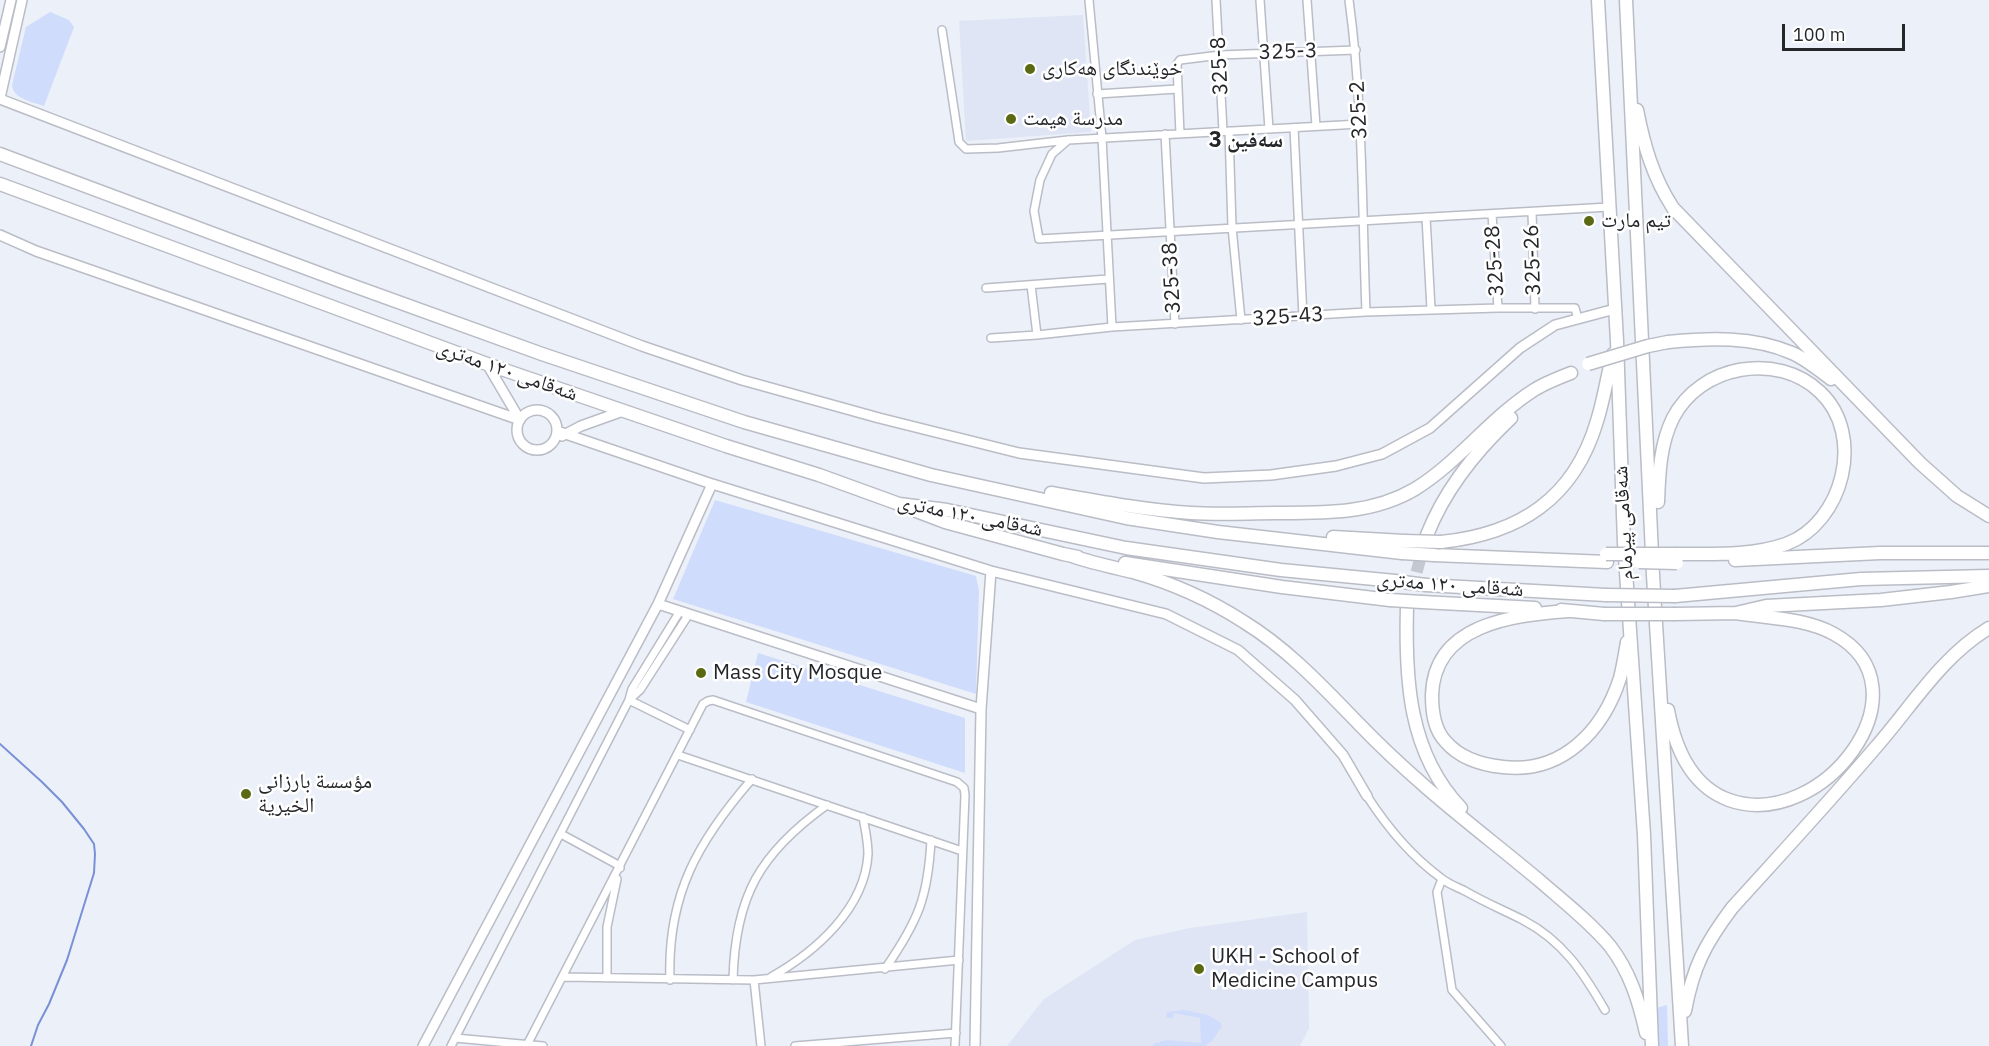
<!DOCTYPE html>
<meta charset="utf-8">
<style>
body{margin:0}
#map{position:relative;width:1989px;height:1046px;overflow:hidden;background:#ecf0f9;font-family:"IBM Plex Sans",sans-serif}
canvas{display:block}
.scale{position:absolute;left:1782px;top:24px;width:123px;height:27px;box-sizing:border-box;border:3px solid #25262a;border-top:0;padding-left:8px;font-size:18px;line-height:21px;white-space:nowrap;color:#25262a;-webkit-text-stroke:4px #fff;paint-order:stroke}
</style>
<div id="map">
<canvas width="1989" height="1046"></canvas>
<div class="scale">100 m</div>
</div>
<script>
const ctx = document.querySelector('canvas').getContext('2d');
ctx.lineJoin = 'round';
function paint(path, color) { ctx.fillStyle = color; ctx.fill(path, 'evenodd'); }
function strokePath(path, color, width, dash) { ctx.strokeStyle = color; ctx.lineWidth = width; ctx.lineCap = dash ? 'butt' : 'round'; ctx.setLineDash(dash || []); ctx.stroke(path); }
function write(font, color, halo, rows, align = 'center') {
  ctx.font = font + ' "IBM Plex Sans","Noto Naskh Arabic",sans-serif'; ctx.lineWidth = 5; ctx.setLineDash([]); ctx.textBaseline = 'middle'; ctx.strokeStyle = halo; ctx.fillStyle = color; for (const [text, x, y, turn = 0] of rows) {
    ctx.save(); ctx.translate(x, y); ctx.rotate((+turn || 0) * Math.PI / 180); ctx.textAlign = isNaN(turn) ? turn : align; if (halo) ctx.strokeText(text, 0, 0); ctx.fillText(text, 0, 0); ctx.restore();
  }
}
paint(new Path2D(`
 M1083,15L1091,132L966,141L959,21Z
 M1307,912L1309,1028L1300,1046H1007L1044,999L1135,940L1190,928Z`), '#dfe5f5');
paint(new Path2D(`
 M50,12L69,20L74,27L44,106C33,102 13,99 12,85L26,27Z
 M715,500L976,576L979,591L976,694L673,599Z
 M758,653L965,718V773L746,702Z
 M1667,1005L1668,1046H1657L1656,1008Z
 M1184,1010L1208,1015L1221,1023L1222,1026L1212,1041L1205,1046H1153V1044L1167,1040L1201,1043L1200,1018L1174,1013L1173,1018H1166L1167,1012Z`), '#d0dcfc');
strokePath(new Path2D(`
 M0,744L42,782L62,802L84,829L94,844L95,854L94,873L67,960L49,1004L38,1025L31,1046`), '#7990d6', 2);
strokePath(new Path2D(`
 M1407,607L1424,545`), '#c4c8d0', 12, [12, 6]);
const street = new Path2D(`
 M1089,0L1102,138L1112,327
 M1216,0L1223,131
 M1260,0L1269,129
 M1307,0L1316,126
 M1349,0C1363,103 1362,208 1366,312
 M942,30L958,135L959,142L966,149L998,148L1068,140L1360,124
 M1097,94L1177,89
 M1294,128L1303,317
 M1229,131L1232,227L1241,320
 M1165,134L1175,324
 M1180,134L1177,64L1180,60L1220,55L1356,50
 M1068,140L1052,154L1040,180L1034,211L1039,239L1609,207
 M1532,212L1535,309
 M1492,214L1498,308
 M1426,217L1431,309
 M1031,285L1037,335
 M986,288L1108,279
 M991,338L1037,335L1112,327L1366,312L1498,308H1575L1578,319
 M629,700L640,690L689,614
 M629,700L690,730
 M678,755L962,851
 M1367,796C1387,827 1411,856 1441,878C1448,884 1457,887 1465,891C1484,902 1503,910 1523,920C1563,941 1583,972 1605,1010
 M561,834L620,866V868
 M1442,879L1437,892L1452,990L1501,1046
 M885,969C918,921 928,898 931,840
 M563,977L754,980L959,960
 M771,977C815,952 865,909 868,854C868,841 865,829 863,817
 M607,978V927L617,879
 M670,980C667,895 698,841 752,779
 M733,980C735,896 760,853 827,805
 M754,980L761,1046
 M455,1038L543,1046
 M527,1045L703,704L708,701L713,700L957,782L964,788L965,795L955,1046
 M451,1046L629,700L632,689L680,611
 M795,1046L956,1033`);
const secondary = new Path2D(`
 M0,47L11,0
 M0,98L22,0
 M0,99L642,346L742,380L879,418L1019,453L1204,478L1271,475L1336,466L1382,454L1430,428L1520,348L1555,325L1615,309
 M0,235L36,251L520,420
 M487,364L520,420
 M517 430a20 20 0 1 1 40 0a20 20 0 1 1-40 0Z
 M557,431L706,482L991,571L1166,614L1238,650L1295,700L1343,755L1367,796
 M562,436L581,426L623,411
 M658,604L981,709
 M423,1046L658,604L712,484
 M975,1046L981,709L991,571`);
const highway = new Path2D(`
 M1598,0L1617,341L1624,543L1644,835L1652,1046
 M1626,0L1653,575L1682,1046
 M1637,110C1644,146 1653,177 1673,208L1920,463L1957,496L1989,516
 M0,154L340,281L542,354L744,422L931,475L1126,518L1218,532L1402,553
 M0,184L487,364L726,446L819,475L899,504L947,510L1126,548L1281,570L1395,581
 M1668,342C1709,338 1753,336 1792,353C1806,359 1819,370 1831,379
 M1051,493C1097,501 1144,510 1191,513C1219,515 1249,513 1277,513C1325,513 1373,514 1415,489C1459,462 1490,418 1534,390C1545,383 1558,378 1571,373
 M1658,502C1659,474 1660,444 1673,418C1700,365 1777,351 1820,392C1866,435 1843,523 1786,544C1752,556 1713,554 1678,554
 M916,511L945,522L1063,554L1078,557
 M1427,535C1445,489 1475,452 1511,418
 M1333,537L1404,541
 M1441,542C1519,534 1574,499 1597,421C1604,399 1607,376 1613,354
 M1434,555L1607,562
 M1072,556C1092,563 1112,567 1133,572C1172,583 1210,600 1244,622C1288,649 1323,687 1359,724C1381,747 1405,769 1428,789C1465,821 1503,850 1540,881C1564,902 1590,922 1610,946C1630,972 1639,1001 1646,1033
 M1735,560L1880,553H1989
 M1125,563L1282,587L1390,600
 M1426,585L1606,595
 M1675,596L1861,579L1989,576
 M1422,602L1535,608
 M1407,607C1405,678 1408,753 1461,808
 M1561,610L1604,614
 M1568,611C1513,615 1434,624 1432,695C1432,712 1434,730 1446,742C1460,758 1483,765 1503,767C1562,774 1603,731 1620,678C1623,667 1625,654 1627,642
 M1675,614L1736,613L1766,606L1881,600L1951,592L1989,586
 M1668,710C1675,748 1691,786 1729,800C1822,833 1933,688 1834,634C1805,618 1767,618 1736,613
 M1685,1011C1693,967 1705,944 1732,908C1780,855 1829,802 1876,747C1912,706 1941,657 1989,628`);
strokePath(street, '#babdc6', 10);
strokePath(secondary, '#babdc6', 12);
strokePath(highway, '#babdc6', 15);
strokePath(street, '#fff', 7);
strokePath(secondary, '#fff', 9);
strokePath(highway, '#fff', 12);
const highwayBridge = new Path2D(`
 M1588,364L1648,346L1668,342
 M1404,541L1441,542
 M1402,553L1434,555
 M1606,554H1678
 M1639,562L1677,563
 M1395,581L1426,585
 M1606,595L1675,596
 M1390,600L1422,602
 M1604,614H1675`);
strokePath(highwayBridge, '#babdc6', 15, []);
strokePath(highwayBridge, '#fff', 12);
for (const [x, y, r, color] of [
 [1030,69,6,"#5b6913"],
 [1011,119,6,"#5b6913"],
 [1589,221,6,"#5b6913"],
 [701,673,6,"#5b6913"],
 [246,794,6,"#5b6913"],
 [1199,969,6,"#5b6913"]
]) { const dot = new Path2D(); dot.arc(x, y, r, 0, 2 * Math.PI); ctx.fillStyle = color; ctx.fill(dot); strokePath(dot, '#fff', 2); }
write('21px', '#25262a', '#fff', [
 ["325-3",1288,52,-2],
 ["325-8",1220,66,-93],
 ["325-2",1359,110,-93],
 ["325-26",1533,260,-92],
 ["325-28",1495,261,-94],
 ["325-38",1172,278,-93],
 ["325-43",1288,317,-4],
 ["شەقامی ١٢٠ مەتری",507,371,19],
 ["شەقامی ١٢٠ مەتری",970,516,11],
 ["شەقامی پیرمام",1624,523,-93],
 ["شەقامی ١٢٠ مەتری",1450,585,4]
]);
write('21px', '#25262a', '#fff', [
 ["خوێندنگای هەکاری",1042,69],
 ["مدرسة هيمت",1023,119],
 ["تيم مارت",1601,221],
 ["Mass City Mosque",713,673],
 ["مؤسسة بارزانی",258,782],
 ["الخیریة",258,806],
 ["UKH - School of",1211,957],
 ["Medicine Campus",1211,981]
], 'left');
write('bold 22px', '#25262a', '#fff', [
 ["سەفین 3",1246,141]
]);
</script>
